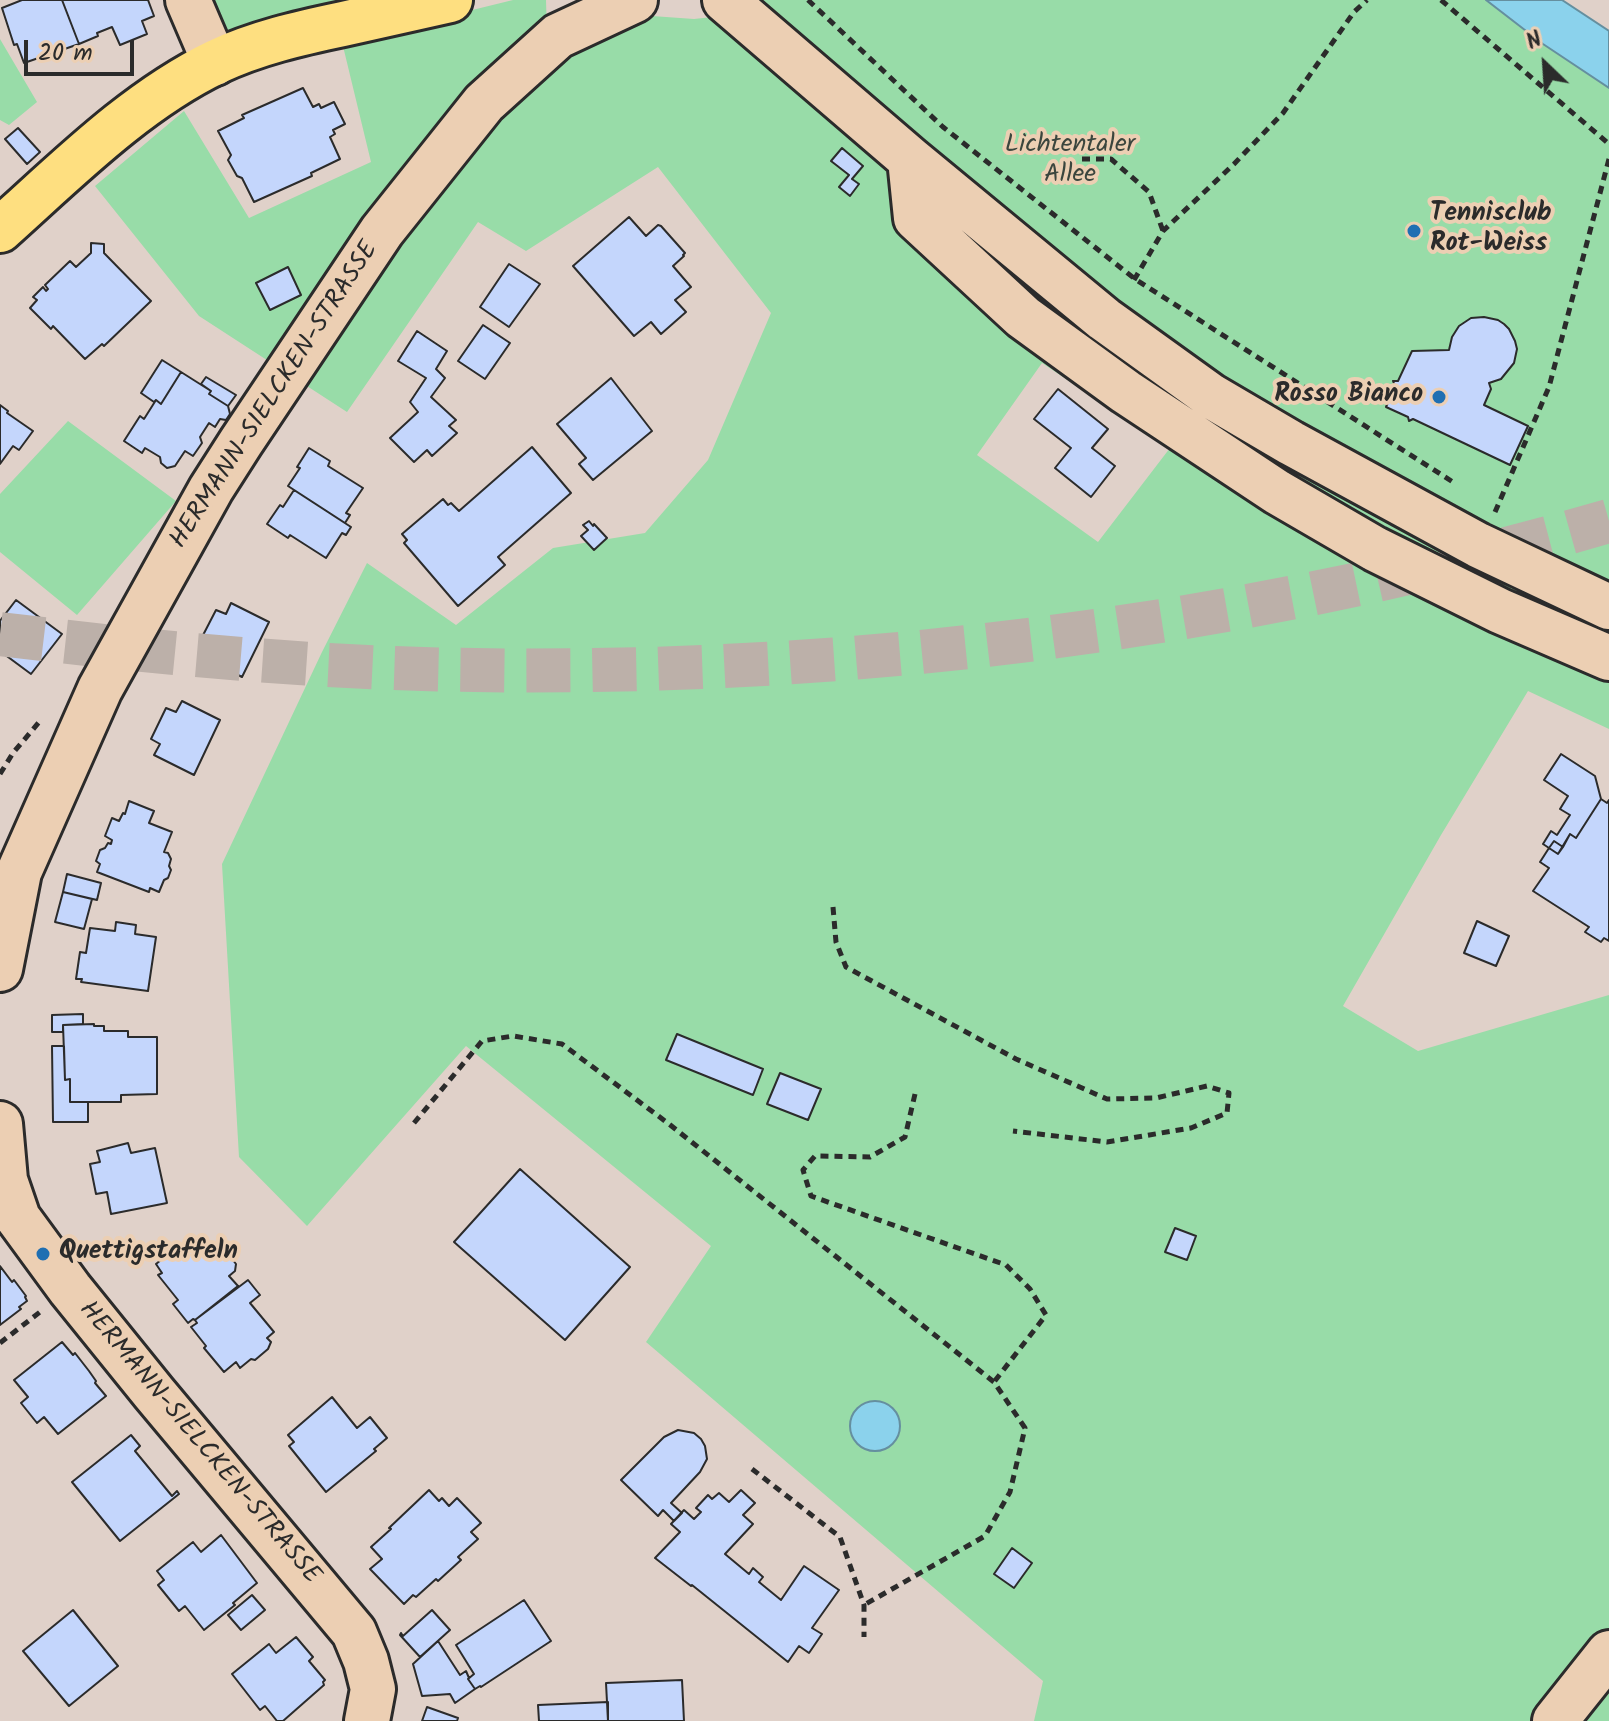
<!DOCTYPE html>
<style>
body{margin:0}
#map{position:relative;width:1609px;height:1721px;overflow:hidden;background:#e0d1c9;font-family:Kalam,sans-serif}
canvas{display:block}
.north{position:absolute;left:1505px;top:24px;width:80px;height:80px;-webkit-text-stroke:6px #eccfb3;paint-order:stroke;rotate:335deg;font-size:22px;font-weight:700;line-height:32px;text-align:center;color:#2b2b2b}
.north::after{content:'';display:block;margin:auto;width:28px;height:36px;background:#2b2b2b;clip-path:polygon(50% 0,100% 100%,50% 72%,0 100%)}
.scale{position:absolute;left:24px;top:40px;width:110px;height:36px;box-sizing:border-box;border:4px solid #2b2b2b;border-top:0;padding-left:10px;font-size:24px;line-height:28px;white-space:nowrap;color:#2b2b2b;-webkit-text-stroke:6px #eccfb3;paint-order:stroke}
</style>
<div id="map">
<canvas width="1609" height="1721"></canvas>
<div class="north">N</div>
<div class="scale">20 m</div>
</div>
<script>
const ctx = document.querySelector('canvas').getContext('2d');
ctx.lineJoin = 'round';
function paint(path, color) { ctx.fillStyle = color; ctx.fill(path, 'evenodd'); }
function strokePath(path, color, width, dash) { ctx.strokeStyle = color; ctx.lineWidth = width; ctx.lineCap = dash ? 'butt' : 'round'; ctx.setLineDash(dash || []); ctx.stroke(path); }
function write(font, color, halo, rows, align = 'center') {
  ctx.font = font + ' Kalam,sans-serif'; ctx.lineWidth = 8; ctx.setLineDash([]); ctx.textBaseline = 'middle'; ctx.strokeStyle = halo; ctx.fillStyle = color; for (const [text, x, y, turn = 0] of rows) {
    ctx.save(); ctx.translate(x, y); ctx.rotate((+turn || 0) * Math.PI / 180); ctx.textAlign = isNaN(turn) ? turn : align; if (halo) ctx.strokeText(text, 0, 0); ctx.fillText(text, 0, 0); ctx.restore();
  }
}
paint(new Path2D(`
 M188,0H450L215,63Z
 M513,0H546L547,34L411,179L439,199L494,113L564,51L638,15L694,19L740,14L725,0H1486L1543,44L1609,88V729L1528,691L1441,835L1343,1006L1418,1051L1609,995V1721H1034L1043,1681L646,1342L711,1246L466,1046L307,1226L239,1157L222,864L322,652L367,563L456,625L553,548L645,533L708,460L771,313L658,167L526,251L478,222L347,412L199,316L95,186L184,111L249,218L371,162L342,42ZM1042,363L1170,448L1098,542L977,455Z
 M0,39L37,102L9,125L0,120Z
 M68,421L176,501L77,615L0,552V494Z`), '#98dca8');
const water = new Path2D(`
 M1486,0H1562L1609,31V88L1543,44Z
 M850 1426a25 25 0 1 1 50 0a25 25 0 1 1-50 0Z`);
paint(water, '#8bd2ec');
strokePath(water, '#658f9f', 2);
const building = new Path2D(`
 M22,0H62L79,44L24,63L17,44L14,45L2,8Z
 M62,0H148L154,16L142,21L147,34L120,45L112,27L97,33L98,36L79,44Z
 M303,88L313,107L319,104L321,108L334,102L345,124L333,130L335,134L330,137L340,159L311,173L312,176L254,202L242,178L237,176L228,160L231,155L218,131L244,118L242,115Z
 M18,128L40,152L27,164L5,139Z
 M842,148L863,166L852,179L859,184L850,196L839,187L849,175L831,161Z
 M629,217L646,236L658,225L661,226L685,253L683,255L684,256L673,266L691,287L675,300L686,312L661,334L651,322L634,336L573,266Z
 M91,243L104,244V253L151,301L104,346L102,344L85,359L53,326L51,329L30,308L37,300L33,297L43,287L46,291L48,289L45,285L70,261L76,267L91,253Z
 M509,264L540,284L509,327L480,307Z
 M288,267L301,295L270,310L256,283Z
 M1484,317L1498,320L1504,324L1509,329L1515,341L1517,349L1514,363L1501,379L1489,383L1491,389L1484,405L1528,426L1510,465L1413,419L1409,421L1408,417L1386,407L1395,386L1393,381H1398L1412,351L1449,350L1452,337L1459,326L1471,318Z
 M483,325L510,343L485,379L458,361Z
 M417,331L447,351L436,369L445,378L431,397L456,420L449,426L457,433L432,456L427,450L414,462L390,438L418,412L410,402L426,378L398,361Z
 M162,360L181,372L161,404L156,400L154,402L141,393Z
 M181,372L211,391L209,394L228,406L230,414L226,420L220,419L215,427L209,423L200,437L202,443L193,456L185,451L175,466L167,468L161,463L160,457L145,448L142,453L124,441L140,416L144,419L156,400L161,404Z
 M206,377L236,395L228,406L209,394L211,391L201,384Z
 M611,378L652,431L593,480L579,464L586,458L557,424Z
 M1058,389L1108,429L1092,448L1115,466L1091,497L1055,468L1071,448L1034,419Z
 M0,405L8,411L7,413L33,431L19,450L13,446L0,464Z
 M532,447L571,493L498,557L505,565L458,606L404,543L407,540L402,534L443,499L448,505L451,503L459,511Z
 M309,448L330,461L328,466L363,488L346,513L350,515L345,523L288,486L300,468L297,467Z
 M294,490L351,527L346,535L342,533L326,558L290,535L288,538L267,524L280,505L283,507Z
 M589,521L593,526L594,524L607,538L594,550L581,536L588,530L583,525Z
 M16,600L62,634L31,674L0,651V621Z
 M231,603L269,622L242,677L203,657L209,646L200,641L216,610L226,614Z
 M182,701L220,720L194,775L154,755L160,744L151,739L166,708L176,712Z
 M1561,754L1595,776L1601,799L1576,838L1570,834L1563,847L1554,841L1549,848L1543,844L1551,831L1557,835L1570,815L1560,809L1568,796L1544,780Z
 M1601,799L1607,803L1609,800V941L1604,938L1601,942L1585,932L1589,927L1533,891L1549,868L1540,862L1549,848L1558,854L1570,834L1576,838Z
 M129,801L154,811L149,823L172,832L164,852L168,853L171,859L169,866L171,870L168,878L164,880L159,892L150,888L149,892L97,872L100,864L96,861L100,850L105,848L108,843L111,844L112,840L105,836L112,818L119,821L123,813L125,814Z
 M1554,841L1563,847L1558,854L1549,848Z
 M67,874L101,883L97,900L63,892Z
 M63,892L92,899L84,929L55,922Z
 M1477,921L1509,936L1496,966L1464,953Z
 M116,922L136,925L135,934L156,937L148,991L81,982L82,979H76L80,952L86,953L90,928L115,931Z
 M83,1014V1024L63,1025V1032H52V1015Z
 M94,1024V1026H104V1031H128V1037H157V1094L121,1095V1102H70V1079L65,1080L63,1025Z
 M677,1034L763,1069L753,1095L666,1060Z
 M52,1046H64L65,1080L70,1079V1102H88V1122H53Z
 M780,1073L821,1089L808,1120L767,1104Z
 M128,1143L131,1153L155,1148L167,1203L111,1214L107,1192L96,1194L90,1164L100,1162L97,1151Z
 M520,1169L630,1267L565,1340L454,1242Z
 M1175,1228L1196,1236L1187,1260L1165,1252Z
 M203,1241L210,1250L218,1244L223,1251L225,1250L236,1264L235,1271L229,1276L238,1286L195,1320L193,1319L188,1323L173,1304L178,1300L158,1275L162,1273L156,1264L176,1248L183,1256Z
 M0,1266L12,1282L14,1280L26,1296L25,1297L27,1301L19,1307L21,1309L0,1325Z
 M248,1280L260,1295L250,1303L274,1332L267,1338L271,1342L268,1349L255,1360L251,1359L240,1368L236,1362L224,1372L204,1348L206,1346L191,1327L197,1323L195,1320Z
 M62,1342L73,1355L75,1353L89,1371L96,1381L95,1383L106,1396L58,1434L44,1417L37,1423L21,1403L28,1397L14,1380Z
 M332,1397L357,1428L370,1417L387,1438L374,1449L376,1451L326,1492L289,1446L294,1442L288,1435Z
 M678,1430L694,1433L701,1439L705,1446L707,1459L700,1472L671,1503L682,1513L674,1521L663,1510L658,1516L621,1480L664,1437Z
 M131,1435L140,1446L135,1451L172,1496L177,1491L179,1494L120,1541L72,1482Z
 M429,1490L439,1501L442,1498L449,1506L457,1498L481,1523L471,1532L478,1539L458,1557L461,1560L438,1581L436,1579L416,1597L413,1595L404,1604L370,1569L382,1559L371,1547L391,1529L389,1528Z
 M741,1490L755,1503L743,1515L753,1524L725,1554L749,1574L753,1568L763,1577L759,1582L781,1600L804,1566L839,1590L812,1628L822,1634L809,1653L799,1646L788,1662L692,1585L691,1586L655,1558L680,1532L671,1524L684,1510L694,1519L701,1512L696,1508L708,1495L712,1499L719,1493L729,1502Z
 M221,1535L257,1583L233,1603L235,1605L204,1630L185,1606L179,1611L158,1585L164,1580L157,1571L193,1542L201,1552Z
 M1012,1548L1032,1563L1014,1588L994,1574Z
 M252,1595L265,1610L241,1630L228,1615Z
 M524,1600L551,1641L481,1687L480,1686L475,1689L468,1679L474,1674L456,1645Z
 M73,1610L118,1666L69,1706L23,1651Z
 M432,1610L450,1630L420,1657L400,1635L401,1633L403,1636Z
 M296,1637L313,1657L309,1661L325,1680L323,1682L324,1685L283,1721H277L265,1706L260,1710L232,1674L269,1644L276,1653Z
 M438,1641L460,1675L466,1671L469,1678L468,1679L475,1689L455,1703L450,1694L422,1696L413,1664Z
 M682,1680L684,1721H608L606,1683Z
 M608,1702V1721H539L538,1705Z
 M427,1707L458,1718L457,1721H422Z`);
paint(building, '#c4d6fc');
strokePath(building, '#2b2b2b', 2);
strokePath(new Path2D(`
 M0,634C140,651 281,665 423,669C822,680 1225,632 1609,521`), '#bcb0a9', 44, [44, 22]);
const minor = new Path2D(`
 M188,0L215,63
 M725,0L910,159L1104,319L1211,396L1291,443L1478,545L1609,607
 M910,159L916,218L1023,317L1126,392L1277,492L1375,549L1500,611L1609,658
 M0,969L19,872L100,689L211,489L241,442L382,231L484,103L558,36L635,0
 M0,1124L5,1180L18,1218L70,1289L154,1393L354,1632L366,1661L373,1689L367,1721
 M1555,1721L1609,1653`);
const major = new Path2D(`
 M0,230C66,171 135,101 216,62C256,43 300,33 343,24C379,16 415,8 450,0`);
strokePath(minor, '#2b2b2b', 50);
strokePath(major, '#2b2b2b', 50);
strokePath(new Path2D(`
 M808,0L943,127L1135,279L1456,484
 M1441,0L1609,144
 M1082,159H1111L1149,192L1163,231
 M1134,280L1163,231L1234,164L1283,113L1354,12L1367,0
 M1495,512L1549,387L1609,159
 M0,774L13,753L40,721
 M833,907L836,942L846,967L1016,1059L1107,1099L1156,1098L1207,1086L1229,1093L1227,1113L1191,1128L1107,1142L1013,1131
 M915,1094L905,1137L870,1157L815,1156L803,1170L811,1196L1006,1265L1030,1289L1046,1315L994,1382
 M414,1123L482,1041L513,1036L562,1044L669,1124L994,1382L1025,1428L1010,1492L985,1536L864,1605
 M0,1343L40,1312
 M752,1469L840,1537L864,1605V1637`), '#2b2b2b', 5, [8, 6]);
strokePath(minor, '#eccfb3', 44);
strokePath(major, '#fedf80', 44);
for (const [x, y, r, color] of [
 [1414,231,8,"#1f6fb2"],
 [1439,397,8,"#1f6fb2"],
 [43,1254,8,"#1f6fb2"]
]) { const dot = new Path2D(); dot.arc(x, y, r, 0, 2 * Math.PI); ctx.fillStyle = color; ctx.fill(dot); strokePath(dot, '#eccfb3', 3); }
write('26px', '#3b463e', '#eccfb3', [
 ["Lichtentaler",1070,147],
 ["Allee",1070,177]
]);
write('bold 26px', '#2b2b2b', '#eccfb3', [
 ["Tennisclub",1430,216],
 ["Rot-Weiss",1430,246],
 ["Rosso Bianco",1423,397,"right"],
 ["Quettigstaffeln",59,1254]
], 'left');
write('26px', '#2b2b2b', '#eccfb3', [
 ["HERMANN-SIELCKEN-STRASSE",276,396,-57],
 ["HERMANN-SIELCKEN-STRASSE",198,1444,50]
]);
</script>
